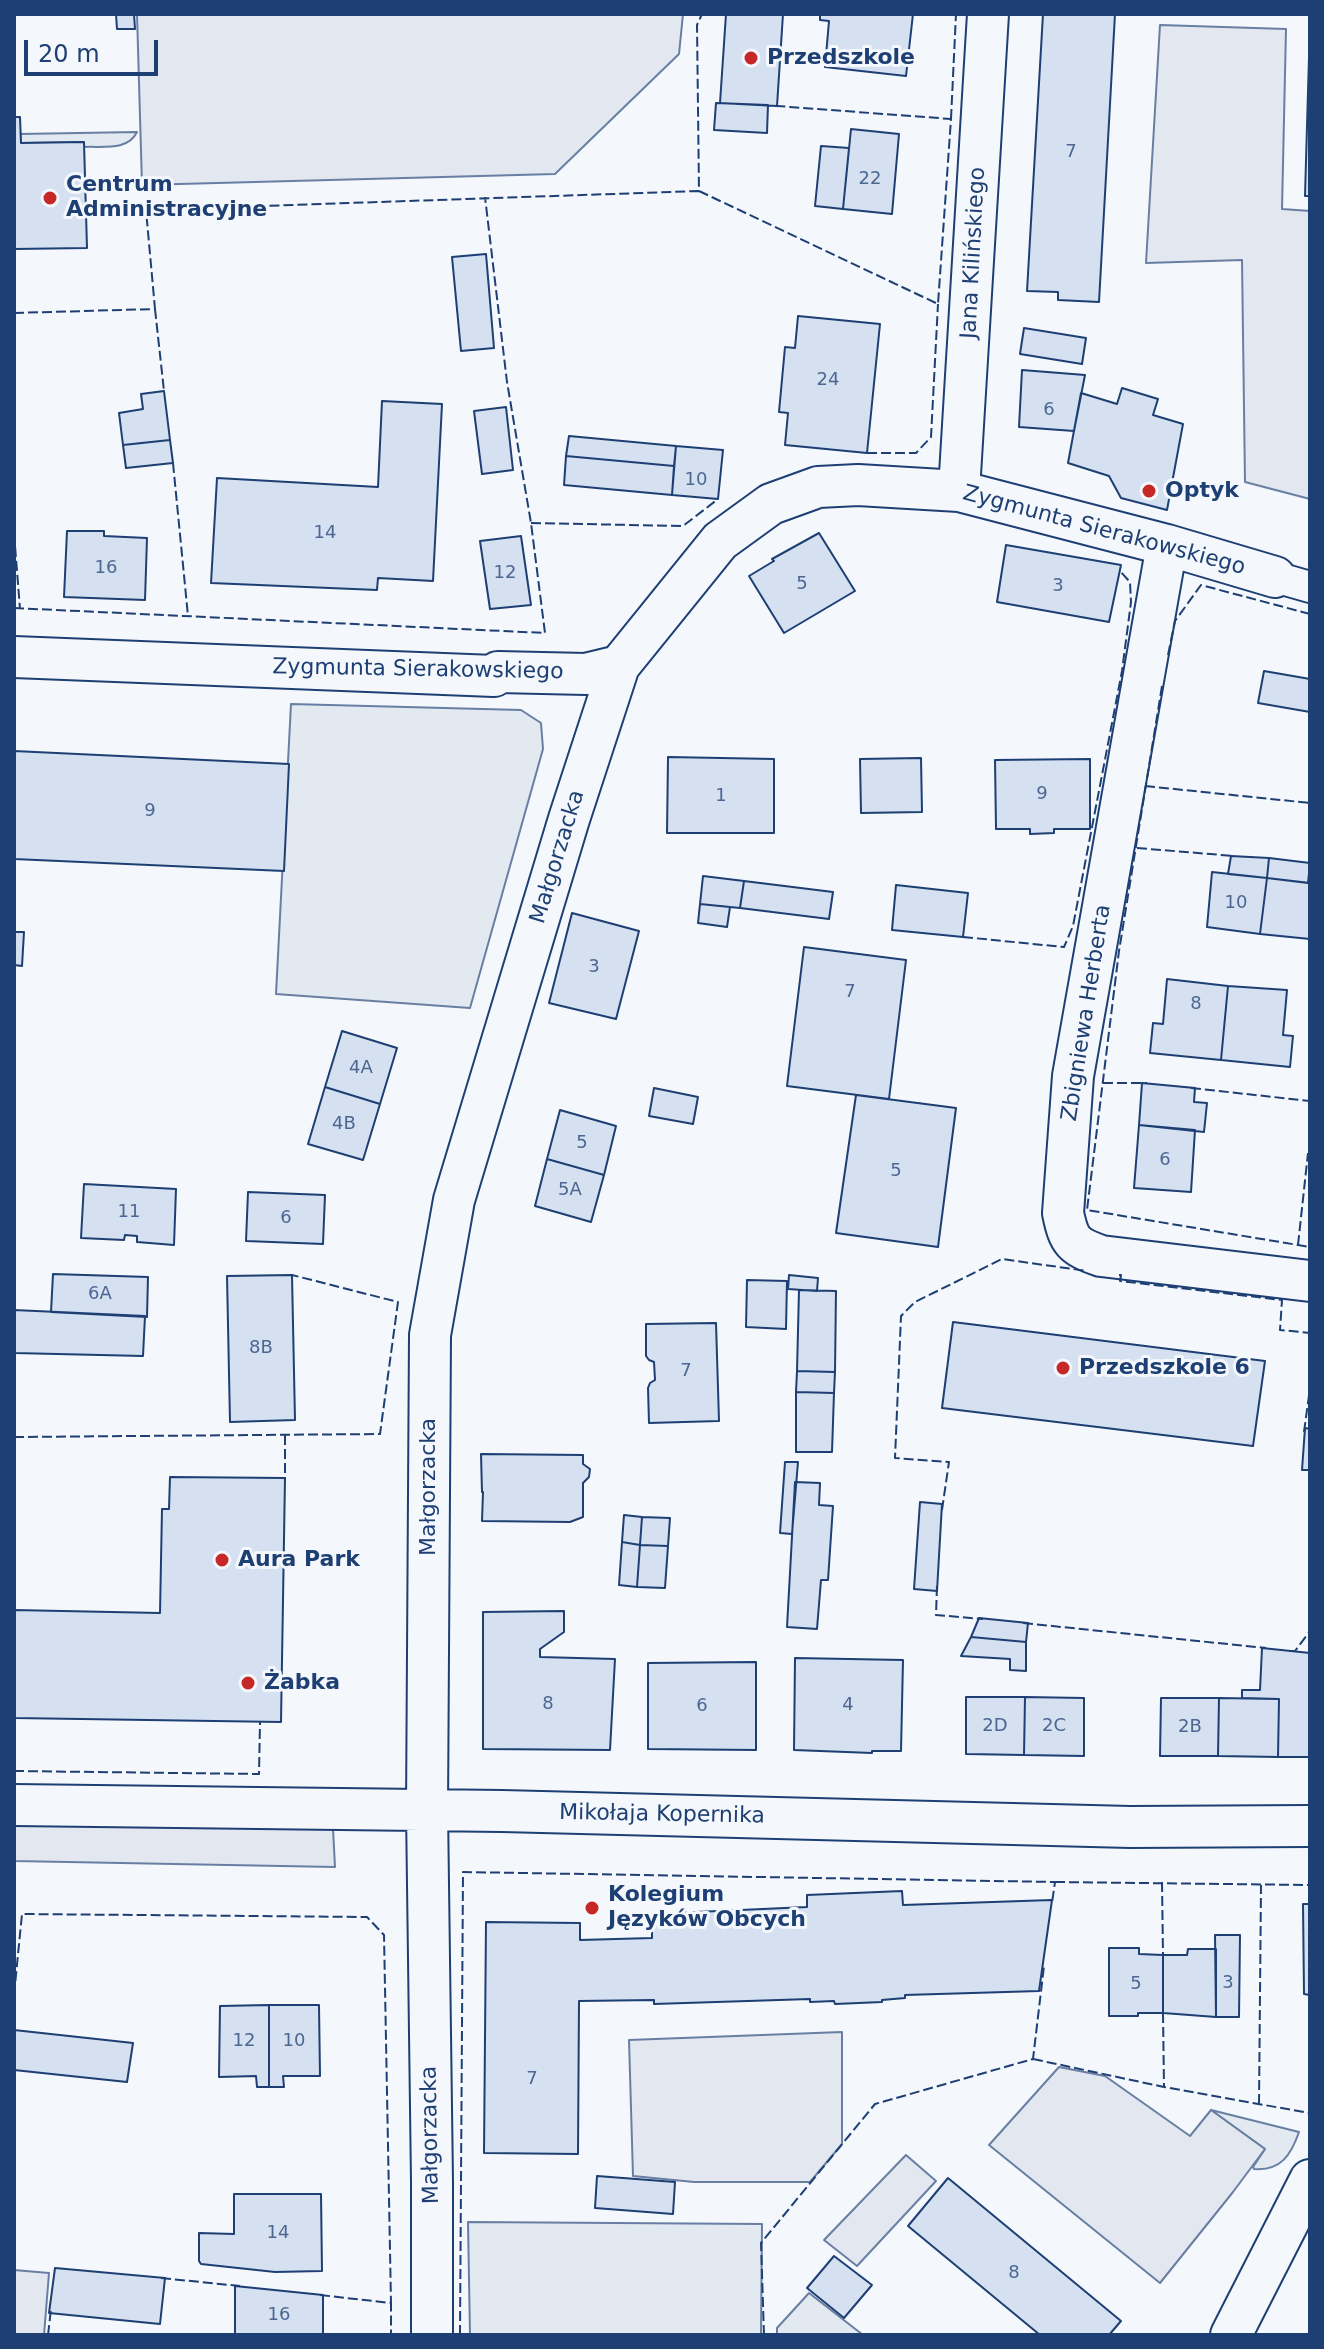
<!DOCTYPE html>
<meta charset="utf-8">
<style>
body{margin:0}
#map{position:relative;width:1324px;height:2349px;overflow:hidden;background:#f4f7fb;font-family:"DejaVu Sans",sans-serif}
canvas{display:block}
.frame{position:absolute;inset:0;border:16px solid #1d3f73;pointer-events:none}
.scale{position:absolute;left:24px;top:40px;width:134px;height:36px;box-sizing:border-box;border:4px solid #1d3f73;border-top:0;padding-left:10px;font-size:24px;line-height:28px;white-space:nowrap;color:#1d3f73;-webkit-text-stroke:6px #f4f7fb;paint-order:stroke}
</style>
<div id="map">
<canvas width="1324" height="2349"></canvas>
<div class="frame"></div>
<div class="scale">20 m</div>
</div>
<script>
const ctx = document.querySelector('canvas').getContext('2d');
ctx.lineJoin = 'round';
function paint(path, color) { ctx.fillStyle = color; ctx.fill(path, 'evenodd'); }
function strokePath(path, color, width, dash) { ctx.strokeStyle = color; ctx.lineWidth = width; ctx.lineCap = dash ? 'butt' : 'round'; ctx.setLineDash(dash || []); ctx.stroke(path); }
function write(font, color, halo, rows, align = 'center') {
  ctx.font = font + ' "DejaVu Sans",sans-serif'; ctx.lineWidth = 6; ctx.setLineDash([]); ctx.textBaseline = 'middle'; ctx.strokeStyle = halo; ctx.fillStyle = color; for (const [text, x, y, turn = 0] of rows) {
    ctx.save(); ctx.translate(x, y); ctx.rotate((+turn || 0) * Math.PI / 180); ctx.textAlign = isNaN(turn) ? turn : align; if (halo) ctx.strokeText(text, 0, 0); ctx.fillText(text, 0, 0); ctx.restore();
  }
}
const green = new Path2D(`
 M137,132C128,151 103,146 84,147L83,142L21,143L20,134Z
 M291,704L521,710L541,723L543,749L470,1008L276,994Z
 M1211,2110L1299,2132C1291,2155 1281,2171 1254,2169L1253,2167L1265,2149Z
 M468,2222L762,2224L761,2335H470Z
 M809,2293L863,2335H777V2328Z`);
paint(green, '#e3e9f0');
strokePath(green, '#687fa3', 2);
const parking = new Path2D(`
 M137,14H683L679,54L555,174L142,185Z
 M1160,25L1286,29L1282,209L1310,211V499L1245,482L1242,260L1146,263Z
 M14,1805L332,1809L335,1867L14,1861Z
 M842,2032V2144L810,2182H694L633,2176L629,2040Z
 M1059,2067L1105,2076L1190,2136L1211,2110L1265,2149L1233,2192L1160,2283L989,2145Z
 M906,2155L936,2181L857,2266L824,2240Z
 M14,2270L49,2273L44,2335H14Z`);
paint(parking, '#e3e8f0');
strokePath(parking, '#687fa3', 2);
const building = new Path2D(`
 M116,14H134L135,29H117Z
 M726,14H783L777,106L720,103Z
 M820,14H913L906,76L825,67L829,21L820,20Z
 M1043,14H1115L1099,302L1058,300V292L1027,291Z
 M1309,57H1310V126H1307Z
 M716,103L768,105L767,133L714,130Z
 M14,117H20L21,143L84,142L87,248L14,249Z
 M1307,126H1310V196H1305Z
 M851,129L899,134L892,214L843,209Z
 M821,146L849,148L843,209L815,206Z
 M486,254L494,348L461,351L452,257Z
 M798,316L880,324L867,453L785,445L788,413L779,412L785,347L795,348Z
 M1024,328L1086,338L1082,364L1020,354Z
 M1022,370L1085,375L1074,431L1019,427Z
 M1122,388L1158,399L1153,415L1183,424L1167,510L1121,498L1109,476L1068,463L1081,393L1117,404Z
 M164,391L170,440L123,445L119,413L143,409L141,394Z
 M382,401L442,404L433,581L378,578L377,590L211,583L217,478L378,487Z
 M506,407L513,470L482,474L474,411Z
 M569,436L676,446L674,466L566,456Z
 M170,440L173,463L126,468L123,445Z
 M676,446L723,450L718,499L672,495Z
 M566,456L674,466L672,495L564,485Z
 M67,531H104V536L147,538L145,600L64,597Z
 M819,533L855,591L784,633L749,576L774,561L772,559Z
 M521,536L531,605L490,609L480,541Z
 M1006,545L1121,565L1109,622L997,602Z
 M1264,671L1310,679V712L1258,703Z
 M14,751L289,764L284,871L14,859Z
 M668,757L774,759V833H667Z
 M921,758L922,812L861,813L860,759Z
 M1090,759V829H1054V833L1030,834V829H996L995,760Z
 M1231,856L1269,858L1267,878L1228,874Z
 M1269,858L1310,863L1308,883L1267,878Z
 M1212,872L1267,878L1260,934L1207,927Z
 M703,876L744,881L740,908L700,904Z
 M1267,878L1310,883V939L1260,934Z
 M744,881L833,892L829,919L740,908Z
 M896,885L968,893L963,937L892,930Z
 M700,904L730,907L727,927L698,923Z
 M572,913L639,931L616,1019L549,1003Z
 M14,932H24L22,966L14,965Z
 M804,947L906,960L889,1099L787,1086Z
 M1167,979L1228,986L1221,1060L1150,1053L1153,1023L1163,1024Z
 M1228,986L1287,990L1283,1035L1293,1036L1290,1067L1221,1060Z
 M342,1031L397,1048L380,1104L325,1087Z
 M1142,1083L1195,1088L1194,1102L1207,1103L1204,1132L1139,1125Z
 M325,1087L380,1104L363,1160L308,1144Z
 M654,1088L698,1097L693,1124L649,1116Z
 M856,1095L956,1108L938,1247L836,1233Z
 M560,1110L616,1126L604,1175L547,1159Z
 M1139,1125L1195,1130L1191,1192L1134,1188Z
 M547,1159L604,1175L591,1222L535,1206Z
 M84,1184L176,1189L174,1245L137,1242V1236L125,1235L124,1240L81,1238Z
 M248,1192L325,1195L323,1244L246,1241Z
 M53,1274L148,1277L147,1317L51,1312Z
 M292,1275L295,1420L230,1422L227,1276Z
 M789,1275L818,1278L817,1291L788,1289Z
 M747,1280L787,1281L786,1329L746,1327Z
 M799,1290L836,1291L835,1372L797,1371Z
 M14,1310L145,1316L143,1356L14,1353Z
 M953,1322L1265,1361L1253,1446L942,1408Z
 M716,1323L719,1421L649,1423L648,1388L650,1383L655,1380L654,1362L649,1360L646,1356V1324Z
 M797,1371L835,1372L834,1393L796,1392Z
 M796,1392L834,1393L832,1452H796Z
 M1305,1428L1310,1429V1470H1302Z
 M481,1454L583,1455V1464L590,1469L589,1477L583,1483V1517L570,1522L482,1521L483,1492H482Z
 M785,1462H798L792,1534L780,1533Z
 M170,1477L285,1478L281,1722L14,1718V1610L160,1613L162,1509H169Z
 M795,1482L820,1483L819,1505L833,1506L828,1580H821L817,1629L787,1627Z
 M920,1502L942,1504L937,1591L914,1589Z
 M624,1515L642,1517L640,1545L622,1542Z
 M642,1517L670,1518L668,1546L640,1545Z
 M622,1542L640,1545L637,1587L619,1585Z
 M640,1545L668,1546L665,1588L637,1587Z
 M564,1611V1632L540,1649V1657L615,1659L610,1750L483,1749V1612Z
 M979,1618L1028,1623L1026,1642L971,1637Z
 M971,1637L1026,1642V1671L1010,1670V1659L961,1656Z
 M1262,1648L1310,1653V1757H1278L1279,1699L1242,1698V1690H1260Z
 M795,1658L903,1660L901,1751H872V1753L794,1750Z
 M756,1662V1750L648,1749V1663Z
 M966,1697H1025L1024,1755L966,1754Z
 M1025,1697L1084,1698V1756L1024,1755Z
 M1161,1698H1219L1218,1756H1160Z
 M1219,1698L1279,1699L1278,1757L1218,1756Z
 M902,1891L903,1905L1052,1900L1039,1991L905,1995V1998L882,2000V2002L835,2004L834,2001L810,2002V1999L654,2004V2000L579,2001L578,2154L484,2153L486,1922L580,1923V1940L652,1938V1914L807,1907V1895Z
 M1303,1904H1310V1995L1304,1994Z
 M1215,1935H1240L1239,2017H1216Z
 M1109,1948H1139V1954L1163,1955V2013H1138V2016H1109Z
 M1188,1949H1216V2017L1163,2013V1955H1187Z
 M269,2005V2087H257L256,2076L219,2077L220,2006Z
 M269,2005H319L320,2076H283L284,2087H269Z
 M14,2030L133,2043L127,2082L14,2070Z
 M597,2176L675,2182L673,2214L595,2208Z
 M948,2178L1121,2321L1109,2335H1040L908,2226Z
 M234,2194H321L322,2271L275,2272L201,2264L199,2261V2233L234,2234Z
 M834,2256L872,2285L844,2318L807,2288Z
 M55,2268L165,2278L160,2324L49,2313Z
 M235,2286L323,2295V2335H235Z`);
paint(building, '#d5e0f0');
strokePath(building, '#1d3f73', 2);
const pedestrian = new Path2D(`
 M1275,577L1310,587`);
const minor = new Path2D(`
 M959,491L988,14
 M1167,545L1073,1076L1063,1213C1069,1242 1073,1246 1101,1256L1310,1281
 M14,657L494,676L498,672L586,674L619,666L720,541L771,504L818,487L858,485L959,491L1167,545L1275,577
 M14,1805L502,1811L1130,1827L1310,1826
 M432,2335V2182L427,1810L430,1335L454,1200L569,819L619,666
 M1231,2335L1310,2180`);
strokePath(pedestrian, '#1d3f73', 34);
strokePath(minor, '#1d3f73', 44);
strokePath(pedestrian, '#f4f7fb', 30);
strokePath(minor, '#f4f7fb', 40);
strokePath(new Path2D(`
 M951,119L956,14
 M699,191L938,304L951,119L777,106
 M155,309L164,391
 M14,313L155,309L146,210L699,191L697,25L702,14
 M867,453H916L931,437L938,304
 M173,463L188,616
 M531,523L683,526L718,499
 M14,533L20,609
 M14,608L545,633L531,523L507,382L485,197
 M1168,655L1175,621L1201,585L1310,614
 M1162,686L1119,951L1087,1210L1310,1247
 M1145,786L1310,803
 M1137,848L1234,856
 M963,937L1064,947L1073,926L1122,671L1131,602L1130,582L1120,571
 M1103,1083H1147
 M1191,1088L1310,1101
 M1298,1245L1308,1153
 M1119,1275H1121L1120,1281L1282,1300L1280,1330L1310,1333
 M1304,1432L1310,1388
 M285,1435V1478
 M14,1437L380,1434L398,1302L292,1275
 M942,1510L949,1462L895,1458L901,1316L915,1302L1002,1259L1087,1271
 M937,1586L936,1615L983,1619
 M1023,1623L1266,1648
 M1289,1651H1295L1310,1631
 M14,1771L259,1774L260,1722
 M1055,1882L1310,1885
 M1162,1882L1163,1955
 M14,1995L22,1914L367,1917L384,1935L391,2303
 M1163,2013L1164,2087
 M1033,2059L1164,2087L1309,2113L1310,2111
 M1259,2104L1261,1885
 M161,2278L240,2286
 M320,2295L391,2303V2335
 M48,2335L51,2309
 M460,2335L463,1872L1055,1882L1052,1903
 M764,2335L761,2243L875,2104L1033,2059L1044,1966`), '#1d3f73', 2, [10, 4]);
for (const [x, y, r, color] of [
 [751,58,8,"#c62828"],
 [50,198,8,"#c62828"],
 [1149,491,8,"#c62828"],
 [1063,1368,8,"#c62828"],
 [222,1560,8,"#c62828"],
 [248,1683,8,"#c62828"],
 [592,1908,8,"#c62828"]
]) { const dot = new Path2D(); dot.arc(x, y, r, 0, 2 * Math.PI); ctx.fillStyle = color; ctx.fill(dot); strokePath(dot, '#f4f7fb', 3); }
write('18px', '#4b6792', null, [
 ["7",1071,152],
 ["22",870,179],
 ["24",828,380],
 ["6",1049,410],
 ["10",696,480],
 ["14",325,533],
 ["16",106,568],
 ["12",505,573],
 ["5",802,584],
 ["3",1058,586],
 ["9",1042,794],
 ["1",721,796],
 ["9",150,811],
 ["10",1236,903],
 ["3",594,967],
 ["7",850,992],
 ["8",1196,1004],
 ["4A",361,1068],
 ["4B",344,1124],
 ["5",582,1143],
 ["6",1165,1160],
 ["5",896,1171],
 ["5A",570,1190],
 ["11",129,1212],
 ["6",286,1218],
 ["6A",100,1294],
 ["8B",261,1348],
 ["7",686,1371],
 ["8",548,1704],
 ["4",848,1705],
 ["6",702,1706],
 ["2D",995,1726],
 ["2C",1054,1726],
 ["2B",1190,1727],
 ["3",1228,1983],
 ["5",1136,1984],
 ["12",244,2041],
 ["10",294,2041],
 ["7",532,2079],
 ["14",278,2233],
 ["8",1014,2273],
 ["16",279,2315]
]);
write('bold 22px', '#1d3f73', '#f4f7fb', [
 ["Przedszkole",767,58],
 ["Centrum",66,185],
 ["Administracyjne",66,210],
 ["Optyk",1165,491],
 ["Przedszkole 6",1079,1368],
 ["Aura Park",238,1560],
 ["Żabka",264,1683],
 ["Kolegium",608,1895],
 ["Języków Obcych",608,1920]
], 'left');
write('22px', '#1d3f73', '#f4f7fb', [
 ["Jana Kilińskiego",974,253,-87],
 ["Zygmunta Sierakowskiego",1104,531,15],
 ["Zygmunta Sierakowskiego",418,670,1],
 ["Małgorzacka",558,857,-73],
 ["Zbigniewa Herberta",1087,1013,-81],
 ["Małgorzacka",429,1487,-90],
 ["Mikołaja Kopernika",662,1815,1],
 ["Małgorzacka",431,2135,-91]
]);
</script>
